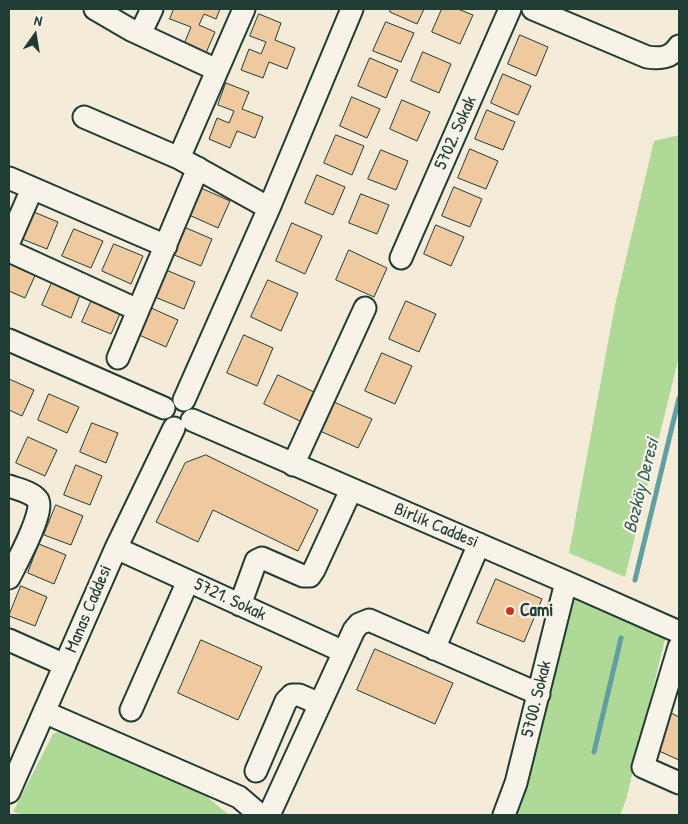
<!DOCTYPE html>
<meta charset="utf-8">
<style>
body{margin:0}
#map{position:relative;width:688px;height:824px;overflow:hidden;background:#f5ebd9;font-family:"Patrick Hand",sans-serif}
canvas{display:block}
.frame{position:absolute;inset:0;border:10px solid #1f3d34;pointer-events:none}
.north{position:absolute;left:10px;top:10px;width:50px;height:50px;-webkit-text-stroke:4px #f7f3e8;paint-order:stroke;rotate:13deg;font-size:14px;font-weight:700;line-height:20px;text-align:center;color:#1f3d34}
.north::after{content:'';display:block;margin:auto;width:18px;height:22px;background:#1f3d34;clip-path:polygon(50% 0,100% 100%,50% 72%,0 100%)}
</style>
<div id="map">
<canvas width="688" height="824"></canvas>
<div class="frame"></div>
<div class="north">N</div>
</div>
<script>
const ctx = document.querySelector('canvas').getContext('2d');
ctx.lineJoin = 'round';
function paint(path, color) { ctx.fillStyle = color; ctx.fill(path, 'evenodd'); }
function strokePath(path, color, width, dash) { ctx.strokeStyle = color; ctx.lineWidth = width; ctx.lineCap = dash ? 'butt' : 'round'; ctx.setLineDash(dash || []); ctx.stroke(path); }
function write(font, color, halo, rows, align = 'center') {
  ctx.font = font + ' "Patrick Hand",sans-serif'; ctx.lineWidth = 4.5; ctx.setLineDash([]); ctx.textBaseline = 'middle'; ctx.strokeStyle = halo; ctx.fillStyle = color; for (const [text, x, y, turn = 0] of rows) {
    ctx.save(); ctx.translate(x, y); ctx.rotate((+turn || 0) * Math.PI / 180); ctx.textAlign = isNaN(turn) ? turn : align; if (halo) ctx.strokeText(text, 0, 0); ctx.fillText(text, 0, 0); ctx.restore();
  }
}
paint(new Path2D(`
 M679,135V356L625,577L569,553L615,305L654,141Z
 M570,591L665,639L626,800L620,815H512Z
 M58,732L200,791L229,815H25L13,812L53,734Z`), '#afd996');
strokePath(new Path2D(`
 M635,580L679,398
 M594,752L621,638`), '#629fa0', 5);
const building = new Path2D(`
 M174,9H220L216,19L204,14L199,25L215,32L206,53L184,44L191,27L170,19Z
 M391,9H424L417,24L390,12Z
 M442,9H458L473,15L460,44L432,32Z
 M259,14L281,23L275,40L295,48L287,69L269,62L263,78L241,70L249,49L261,54L266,42L250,36Z
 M386,22L414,33L401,62L373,51Z
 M520,35L548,47L536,76L508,64Z
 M423,52L451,64L439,93L411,81Z
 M370,58L398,70L386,98L358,86Z
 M503,74L531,86L518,115L491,103Z
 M226,83L249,92L242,109L263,117L255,138L237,131L230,148L209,139L217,118L229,123L234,111L218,105Z
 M352,97L380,109L367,138L340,126Z
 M402,100L430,112L417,141L390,129Z
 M487,110L515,122L503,150L475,139Z
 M336,135L364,146L352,175L324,163Z
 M470,149L498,161L486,189L458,178Z
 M381,150L408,161L396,190L368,179Z
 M317,175L345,187L333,215L305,203Z
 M454,187L482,199L470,227L442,216Z
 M201,188L230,201L218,228L189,215Z
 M361,194L389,205L377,234L349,223Z
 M29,210L58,222L47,249L17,237Z
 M292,223L322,236L305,274L276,261Z
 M436,225L464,237L451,266L424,254Z
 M184,227L212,239L201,266L172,254Z
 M74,229L103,241L91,268L62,256Z
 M114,244L143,256L131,284L102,271Z
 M349,250L387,268L374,297L336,280Z
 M9,259L37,271L25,298L9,291Z
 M166,270L195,282L184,309L155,297Z
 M54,278L82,290L71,318L42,305Z
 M268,280L298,293L281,331L251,317Z
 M94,295L123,307L111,334L82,322Z
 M406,301L436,314L419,352L389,339Z
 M149,307L178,320L166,347L137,334Z
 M244,335L273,348L257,386L227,373Z
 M382,353L412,366L395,404L365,391Z
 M278,375L316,393L302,422L264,404Z
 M9,379L34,390L22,416L9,410Z
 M49,394L79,407L67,433L38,420Z
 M334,402L372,419L358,448L320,431Z
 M92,423L118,433L106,463L80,452Z
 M28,437L57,450L45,476L16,463Z
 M206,455L318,510L298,551L213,510L198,542L156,522L185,463Z
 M76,465L102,476L90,505L64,495Z
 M56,505L83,516L71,545L44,535Z
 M39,544L66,555L54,584L28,573Z
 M496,579L542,599L524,642L477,623Z
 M21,586L47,597L35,626L9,616Z
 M201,640L262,667L238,720L178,693Z
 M375,649L453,683L435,724L357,690Z
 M671,713L679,717V760L659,751Z`);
paint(building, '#efc99f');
strokePath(building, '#1f3d34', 1);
const minor = new Path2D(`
 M95,9L131,30L217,70
 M533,9L647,57C661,59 671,58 679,46
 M140,34L152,9
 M84,117L179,158L269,208
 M179,158L244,9
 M9,178L166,246
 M9,242L32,189
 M9,251L138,310
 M401,258L510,9
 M9,340L164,408
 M118,358L198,168
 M184,400L269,208L352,9
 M192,420L566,582L679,632
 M293,465L365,308
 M9,486C17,489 31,492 37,499C47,508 15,566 9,578
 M116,548L344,652
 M240,605L256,561L262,558L303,576H310L314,570L351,490
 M9,640L65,665
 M679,647L643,767L679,783
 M434,649L479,544
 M131,710L188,581
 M44,712L239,797L260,815
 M256,771L286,701L292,695H299L320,704
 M9,792L116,548L174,428
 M269,815L354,630L359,624L369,620L539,694
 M504,815L516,783L566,582`);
strokePath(minor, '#1f3d34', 25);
strokePath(minor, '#f7f3e8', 21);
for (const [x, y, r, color] of [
 [510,611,5,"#c8321e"]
]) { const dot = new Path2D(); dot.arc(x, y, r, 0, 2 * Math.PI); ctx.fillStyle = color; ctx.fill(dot); strokePath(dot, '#f7f3e8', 2); }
write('18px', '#1f3d34', '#f7f3e8', [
 ["5702. Sokak",456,133,-66],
 ["Birlik Caddesi",436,526,23],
 ["5721. Sokak",230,600,25],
 ["Manas Caddesi",89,609,-67],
 ["5700. Sokak",537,699,-76]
]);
write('bold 18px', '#1f3d34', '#f7f3e8', [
 ["Cami",520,611]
], 'left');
write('italic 19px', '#355e58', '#f7f3e8', [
 ["Bozköy Deresi",642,486,-76]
]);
</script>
